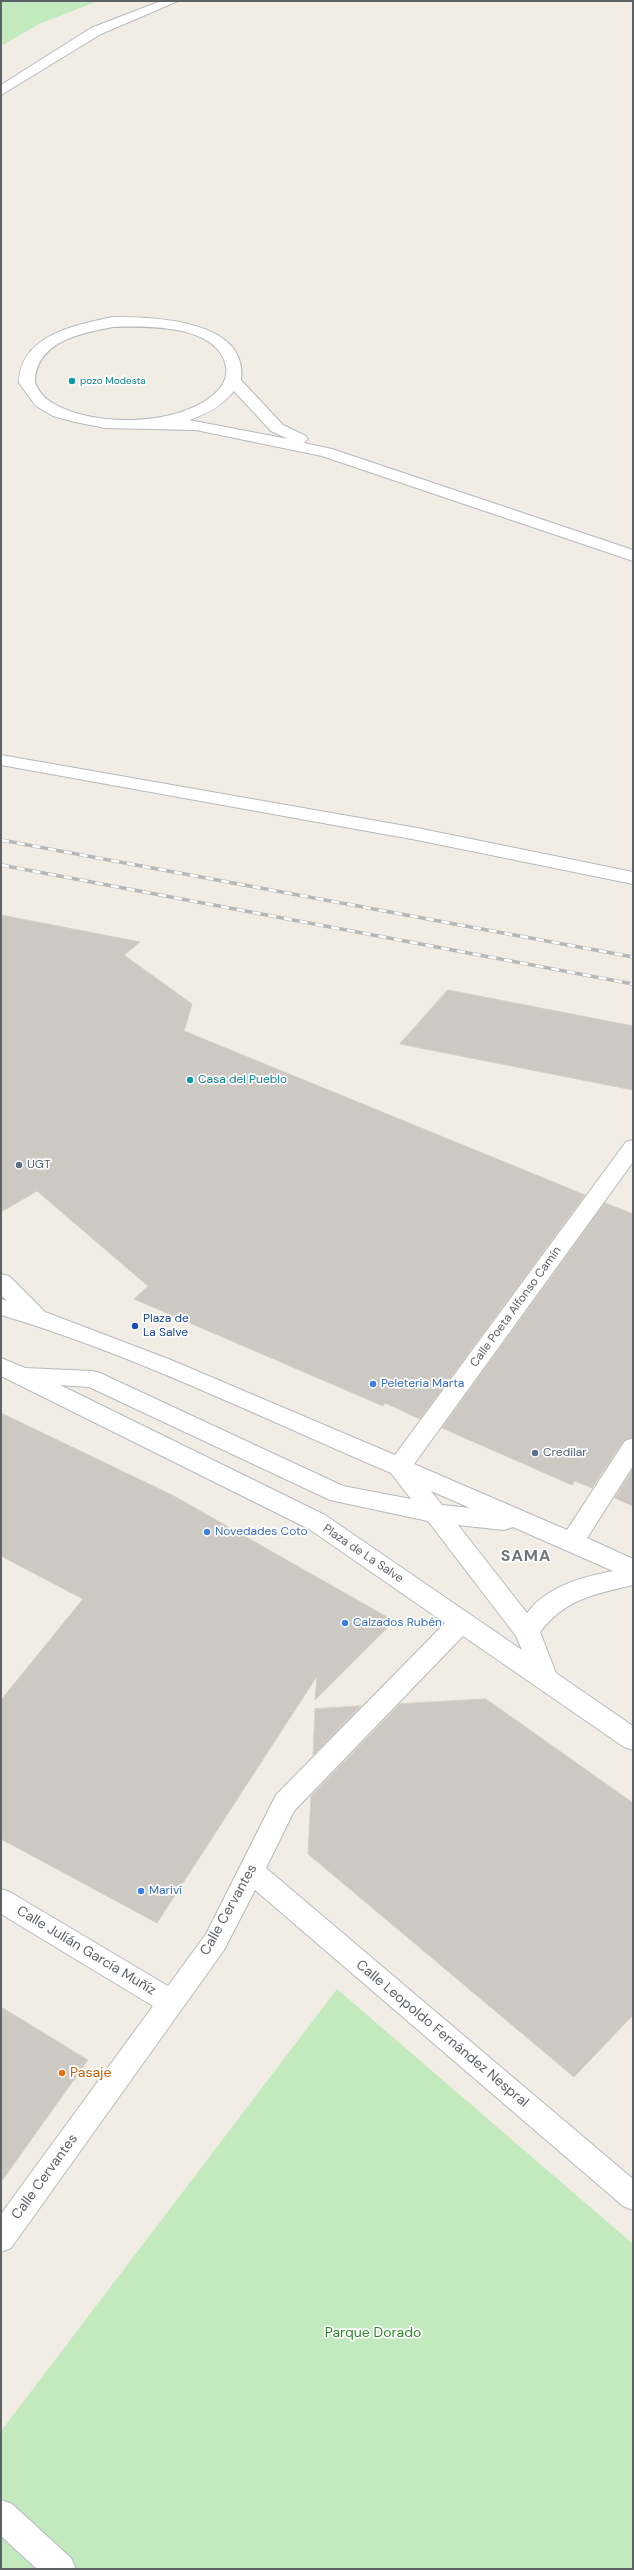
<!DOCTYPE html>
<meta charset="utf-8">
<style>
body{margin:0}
#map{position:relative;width:634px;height:2570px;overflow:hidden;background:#f1ede5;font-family:"DM Sans",sans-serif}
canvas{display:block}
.frame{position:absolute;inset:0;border:2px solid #5d6267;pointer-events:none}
</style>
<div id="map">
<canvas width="634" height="2570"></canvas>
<div class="frame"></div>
</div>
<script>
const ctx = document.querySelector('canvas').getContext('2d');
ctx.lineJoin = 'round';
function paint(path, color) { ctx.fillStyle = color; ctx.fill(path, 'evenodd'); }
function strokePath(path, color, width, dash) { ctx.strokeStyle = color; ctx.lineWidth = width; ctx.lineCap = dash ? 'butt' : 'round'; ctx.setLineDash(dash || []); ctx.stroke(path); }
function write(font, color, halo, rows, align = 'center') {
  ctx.font = font + ' "DM Sans",sans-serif'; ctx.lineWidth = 3.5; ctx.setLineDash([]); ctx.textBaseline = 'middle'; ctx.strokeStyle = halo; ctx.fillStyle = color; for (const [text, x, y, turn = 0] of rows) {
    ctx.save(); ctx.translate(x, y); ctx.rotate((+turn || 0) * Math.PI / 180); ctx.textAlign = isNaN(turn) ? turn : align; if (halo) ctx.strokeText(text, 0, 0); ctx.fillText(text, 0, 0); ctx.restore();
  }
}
paint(new Path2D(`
 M1,1H98L39,24L1,46Z
 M337,1989L633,2244V2569H1V2431Z`), '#c3eabf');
const building = new Path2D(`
 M1,915L140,942L124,955L192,1004L184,1031L585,1195L420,1419L385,1403L383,1406L134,1299L148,1286L37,1191L1,1212Z
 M448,990L633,1026V1090L400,1044Z
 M605,1203L633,1214V1437L624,1440L592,1488L575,1481L572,1485L442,1428Z
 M1,1413L174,1496L394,1621L315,1700L317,1676L157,1923L1,1839V1700L83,1599L1,1556Z
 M633,1469V1506L615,1498Z
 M486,1699L633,1803V2015L574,2077L308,1854L311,1796L400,1704Z
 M361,1706L313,1755L315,1709Z
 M1,2007L88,2060L1,2182Z`);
paint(building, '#ccc8c2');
strokePath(building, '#d6cfc3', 1);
const minor = new Path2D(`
 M161,1H178L101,34L1,95V85L91,28Z
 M113,317C152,317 249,319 241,380L283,425L306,436L308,439L304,443L332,449L633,550V561L322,456L196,430L105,428L75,422L53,416L36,406L19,383C20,335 75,325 113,317ZM113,327C145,326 217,324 226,366C228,378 222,388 213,395C176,427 88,428 48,400C42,396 38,389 35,383C35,342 80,333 113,327ZM234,391L271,431L288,439L189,420C207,414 222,406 234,391Z
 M1,755L417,828L633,872V884L417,840L1,765Z
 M633,1140V1162L414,1464L567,1530L625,1441L633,1438V1466L587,1538L633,1559V1585C595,1594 565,1599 540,1632L556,1673L633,1726V1750L624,1747L463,1636L294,1811L266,1868L633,2179V2210L623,2206L255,1890L224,1950L11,2248L1,2252V2214L153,2006L1,1914V1889L10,1892L168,1986L206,1934L276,1795L445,1623L309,1529L1,1376V1358L25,1368L92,1371L100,1373L343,1486L411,1499L391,1473C264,1419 133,1354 1,1315V1299L7,1301L1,1295V1274L9,1276L45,1312L171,1360L395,1455L626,1142ZM60,1385L89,1387L330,1500L428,1521L516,1636L522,1650L325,1515ZM431,1491L470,1508L442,1505ZM458,1525L504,1530L513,1527L613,1571C582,1577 547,1586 527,1613Z
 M1,2500L12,2504L71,2558L76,2569H37L1,2536Z`);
strokePath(minor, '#b6b9bd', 2);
paint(minor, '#fff');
const rail = new Path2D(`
 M1,840L633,957
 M1,865L633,984`);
strokePath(rail, '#b6b7b8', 3.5);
strokePath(rail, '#fff', 2.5, [8]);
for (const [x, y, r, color] of [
 [72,381,4,"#0f9aa8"],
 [190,1080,4,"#0f9aa8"],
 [19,1165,4,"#5c6f8a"],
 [135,1326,4,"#1a4fb4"],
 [373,1384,4,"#3f7fe0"],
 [535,1453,4,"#5c6f8a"],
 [207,1532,4,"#3f7fe0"],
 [345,1623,4,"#3f7fe0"],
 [141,1891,4,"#3f7fe0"],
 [62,2073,4,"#e8710a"]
]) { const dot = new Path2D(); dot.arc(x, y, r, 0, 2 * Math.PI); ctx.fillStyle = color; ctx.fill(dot); strokePath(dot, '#fff', 1.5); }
write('10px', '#0d838f', '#fff', [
 ["pozo Modesta",80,381]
], 'left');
write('12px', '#0d838f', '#fff', [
 ["Casa del Pueblo",198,1080]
], 'left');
write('12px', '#4e5e75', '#fff', [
 ["UGT",27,1165],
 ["Credilar",543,1453]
], 'left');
write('12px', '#5d6267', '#fff', [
 ["Calle Poeta Alfonso Camín",516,1307,-54],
 ["Plaza de La Salve",363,1554,34]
]);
write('12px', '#164399', '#fff', [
 ["Plaza de",143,1319],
 ["La Salve",143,1333]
], 'left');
write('12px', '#366cbe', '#fff', [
 ["Peleteria Marta",381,1384],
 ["Novedades Coto",215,1532],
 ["Calzados Rubén",353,1623],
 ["Mariví",149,1891]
], 'left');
write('14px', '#5d6267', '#fff', [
 ["Calle Cervantes",229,1910,-61],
 ["Calle Julián García Muñíz",86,1951,31],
 ["Calle Leopoldo Fernández Nespral",442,2034,40],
 ["Calle Cervantes",45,2177,-54]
]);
write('14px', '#c56008', '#fff', [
 ["Pasaje",70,2073]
], 'left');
write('14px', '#2f862d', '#fff', [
 ["Parque Dorado",373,2333]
]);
ctx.letterSpacing = '1px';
write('bold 16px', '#6e7479', '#fff', [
 ["SAMA",526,1557]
]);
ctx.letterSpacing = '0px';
</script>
